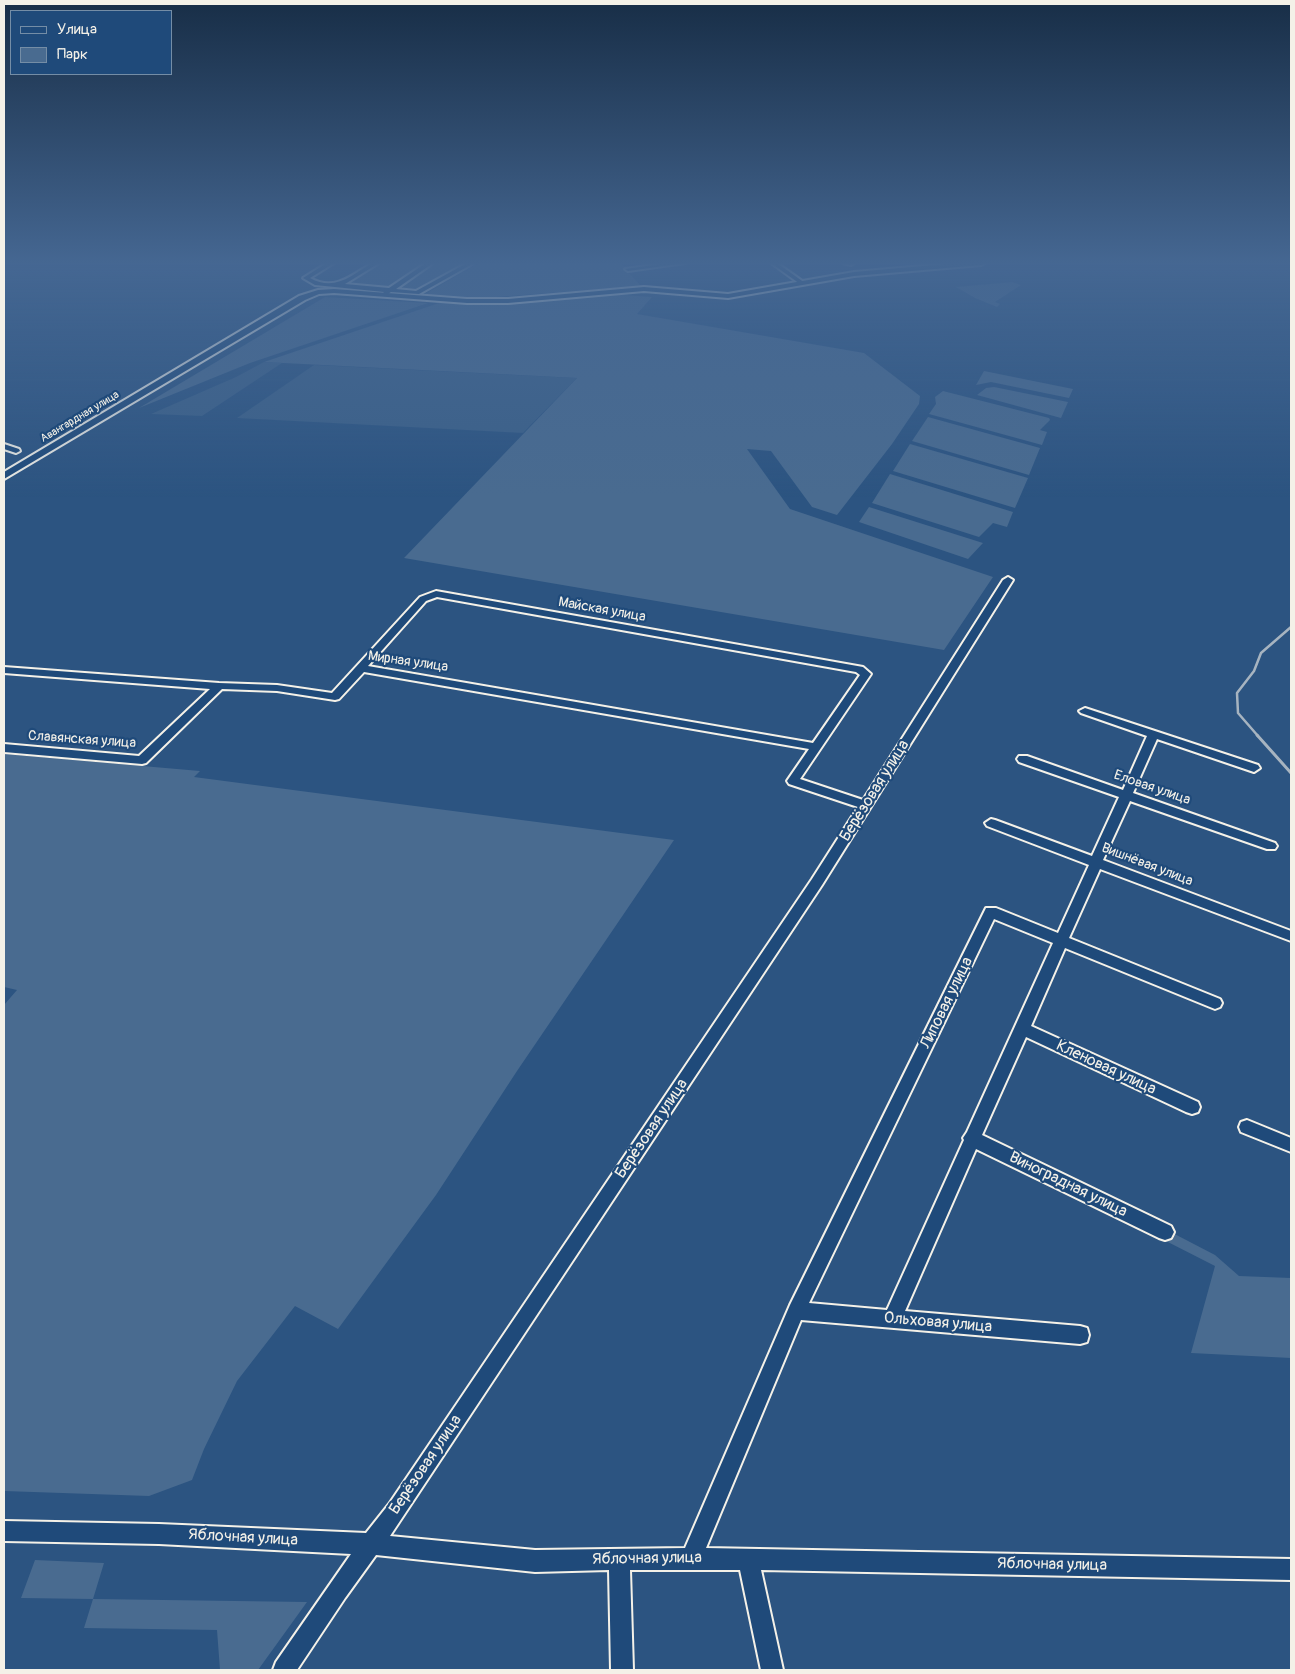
<!DOCTYPE html>
<meta charset="utf-8">
<style>
body{margin:0}
#map{position:relative;width:1295px;height:1674px;overflow:hidden;background:#2c5481;font-family:Pangolin,sans-serif}
canvas{display:block}
.frame{position:absolute;inset:0;border:5px solid #f4f1e8;pointer-events:none}
.legend{position:absolute;left:10px;top:10px;width:162px;height:65px;box-sizing:border-box;background:#1f4a7a;border:1px solid #748da6;margin:0;padding:6px 9px;list-style:none;font-size:15px;color:#f4f1e8}
.legend li{display:flex;align-items:center;gap:10px;height:25px}
.legend b{width:25px;border:1px solid #748da6}
</style>
<div id="map">
<canvas width="1295" height="1674"></canvas>
<div class="frame"></div>
<ul class="legend">
<li><b style="height:6px;background:#1f4a7a"></b>Улица</li>
<li><b style="height:14px;background:#496b90"></b>Парк</li>
</ul>
</div>
<script>
const ctx = document.querySelector('canvas').getContext('2d');
ctx.lineJoin = 'round';
function paint(path, color) { ctx.fillStyle = color; ctx.fill(path, 'evenodd'); }
function strokePath(path, color, width, dash) { ctx.strokeStyle = color; ctx.lineWidth = width; ctx.lineCap = dash ? 'butt' : 'round'; ctx.setLineDash(dash || []); ctx.stroke(path); }
function write(font, color, halo, rows, align = 'center') {
  ctx.font = font + ' Pangolin,sans-serif'; ctx.lineWidth = 4.5; ctx.setLineDash([]); ctx.textBaseline = 'middle'; ctx.strokeStyle = halo; ctx.fillStyle = color; for (const [text, x, y, turn = 0] of rows) {
    ctx.save(); ctx.translate(x, y); ctx.rotate((+turn || 0) * Math.PI / 180); ctx.textAlign = isNaN(turn) ? turn : align; if (halo) ctx.strokeText(text, 0, 0); ctx.fillText(text, 0, 0); ctx.restore();
  }
}
paint(new Path2D(`
 M264,362L282,363L202,416L151,414L236,377Z
 M314,365L577,378L523,433L237,418Z`), '#3b6088');
paint(new Path2D(`
 M378,263L425,264L387,289L345,284Z
 M432,263H468L433,282H428L413,292L391,289Z
 M479,263H620L641,286L483,298L425,294Z
 M1012,282L1021,285L995,302L1000,304L997,307L975,298L956,287Z
 M610,294L652,297L637,314L864,353L920,396L919,404L892,444L837,515L812,507L771,451L747,449L790,509L993,577L944,650L404,558L577,378L264,362L442,302L487,304Z
 M325,297L428,303L250,363L139,408Z
 M984,371L1073,389L1069,398L991,382L976,385Z
 M994,387L1068,402L1061,418L977,395L986,388Z
 M943,391L1049,418L1050,420L1040,430L1047,432L1042,445L929,414L936,404L935,397Z
 M928,417L1040,448L1029,475L912,441Z
 M910,444L1028,478L1015,508L893,471Z
 M890,474L1013,512L1007,527L993,523L979,537L872,503Z
 M869,507L983,543L968,559L859,522Z
 M4,754L200,771L194,777L674,840L517,1071L436,1195L338,1329L295,1306L237,1381L204,1449L192,1480L149,1496L4,1491V1005L17,990L4,987Z
 M1163,1228L1215,1255L1239,1276L1291,1278V1358L1191,1353L1215,1266L1160,1238Z
 M35,1560L104,1563L93,1599L307,1602L258,1670H220L217,1630L84,1628L93,1599L21,1598Z`), '#496b90');
strokePath(new Path2D(`
 M1258,736L1238,713L1237,693L1254,671L1261,653L1291,627`), '#a7b4c0', 2.5);
strokePath(new Path2D(`
 M1257,735L1291,773`), '#a7b4c0', 3);
const minor = new Path2D(`
 M327,263H334L310,278C335,292 352,275 372,263H379L345,284L389,288L426,263H433L396,289L416,291L467,263H474L419,294L391,292L386,295L383,293L384,292L315,285L303,278Z
 M668,263H685L628,271L625,269Z
 M771,263H777L805,283L800,284Z
 M843,263H854L851,265Z
 M4,444L19,449L20,451L16,453L4,449Z
 M1008,577L1013,580L822,885L390,1536L535,1550L685,1548L790,1305L986,908H996L1058,933L1089,865L987,826L985,823L991,819L995,820L1092,856L1119,797L1019,762L1017,759L1019,756H1027L1123,790L1147,736L1081,713L1079,711L1085,708L1258,765L1260,768L1254,772L1157,739L1133,793L1275,843L1277,846L1275,849H1267L1130,801L1103,860L1291,931V941L1100,869L1069,938L1220,999L1222,1003L1220,1007L1215,1009L1210,1007L1065,948L1031,1026L1198,1102L1200,1107L1198,1112L1192,1114L1186,1112L1026,1037L982,1135L1171,1226L1174,1232L1171,1238L1165,1240L1159,1238L976,1149L905,1311L1080,1326L1087,1328L1089,1335L1087,1342L1080,1344L801,1320L706,1548L1291,1559V1580L761,1570L783,1670H761L740,1570H630L633,1670H611L609,1570L535,1572L376,1555L345,1598L297,1670H273L276,1662L351,1554L159,1544L4,1541V1521L159,1524L366,1533L389,1504L812,879L858,807L789,784L787,781L809,749L364,672L339,699L335,700L277,691L222,689L146,763L142,764L4,752V744L139,756L210,689L4,673V667L219,683L277,685L332,693L420,597L436,591L863,667L871,674L800,779L863,800L1003,580ZM437,597L856,672L860,675L813,743L368,666L426,601ZM994,919L1053,943L967,1132L963,1138L964,1140L887,1310L809,1303Z
 M1247,1120L1291,1138V1152L1241,1132L1239,1127L1241,1122Z`);
const major = new Path2D(`
 M957,263H985L981,265L854,276L728,298L644,291L508,303H467L334,293L319,294L305,300L4,479V472L299,296L318,290L334,289L467,299H508L644,287L728,294L854,272Z`);
strokePath(minor, '#f4f1e8', 4);
strokePath(major, '#f4f1e8', 4);
paint(minor, '#1f4a7a');
paint(major, '#1f4a7a');
const sky = ctx.createLinearGradient(0, 0, 0, 497);
sky.addColorStop(0, '#182e47');
sky.addColorStop(0.53, '#456792');
sky.addColorStop(1, '#45679200');
ctx.fillStyle = sky;
ctx.fillRect(0, 0, 1295, 497);
write('11px', '#f4f1e8', '#1f4a7a', [
 ["Авангардная улица",80,417,-31]
]);
write('14px', '#f4f1e8', '#1f4a7a', [
 ["Майская улица",602,610,10],
 ["Мирная улица",408,662,8],
 ["Славянская улица",82,740,4],
 ["Еловая улица",1152,788,19],
 ["Вишнёвая улица",1147,865,21]
]);
write('16px', '#f4f1e8', '#1f4a7a', [
 ["Берёзовая улица",875,791,-58],
 ["Липовая улица",947,1003,-64],
 ["Кленовая улица",1106,1068,25],
 ["Берёзовая улица",652,1129,-56],
 ["Виноградная улица",1068,1185,26],
 ["Ольховая улица",938,1323,5],
 ["Берёзовая улица",426,1465,-56],
 ["Яблочная улица",243,1538,3],
 ["Яблочная улица",647,1559,-1],
 ["Яблочная улица",1052,1565,1]
]);
</script>
